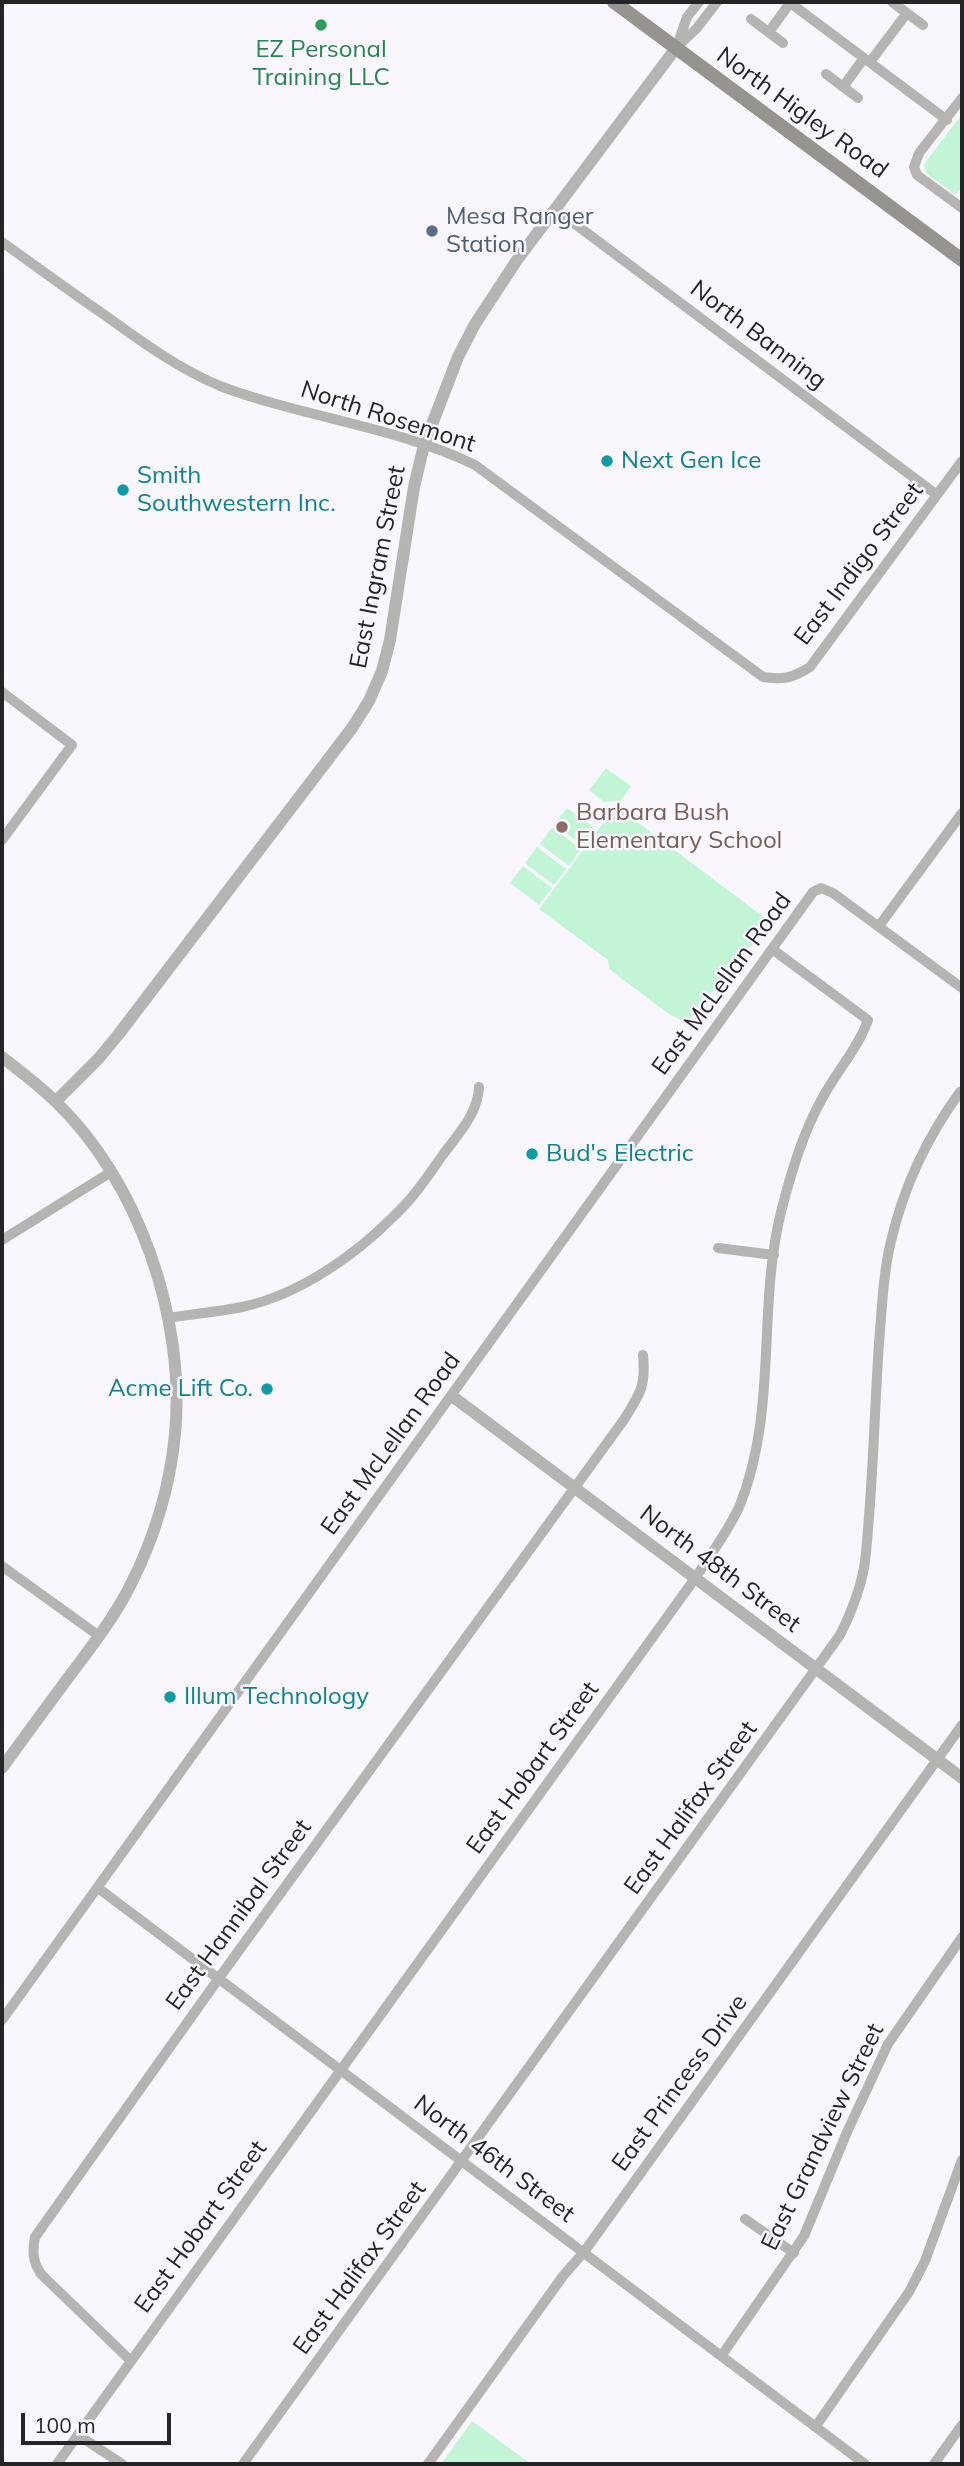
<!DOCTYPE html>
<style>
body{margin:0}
#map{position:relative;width:964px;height:2466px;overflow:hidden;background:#f9f6fd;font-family:Mulish,sans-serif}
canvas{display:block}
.frame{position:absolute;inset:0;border:4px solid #252427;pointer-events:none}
.scale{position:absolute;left:21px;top:2413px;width:150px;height:32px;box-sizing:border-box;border:4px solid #252427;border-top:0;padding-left:9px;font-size:21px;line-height:24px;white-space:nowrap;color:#252427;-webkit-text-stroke:5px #f9f6fd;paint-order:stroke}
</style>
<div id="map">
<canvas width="964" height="2466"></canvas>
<div class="frame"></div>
<div class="scale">100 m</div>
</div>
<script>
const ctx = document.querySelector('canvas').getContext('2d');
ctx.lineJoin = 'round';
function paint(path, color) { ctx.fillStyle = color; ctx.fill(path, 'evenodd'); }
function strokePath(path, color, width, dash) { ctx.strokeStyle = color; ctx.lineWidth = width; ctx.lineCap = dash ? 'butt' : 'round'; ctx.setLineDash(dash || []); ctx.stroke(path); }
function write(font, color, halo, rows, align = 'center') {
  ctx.font = font + ' Mulish,sans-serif'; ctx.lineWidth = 5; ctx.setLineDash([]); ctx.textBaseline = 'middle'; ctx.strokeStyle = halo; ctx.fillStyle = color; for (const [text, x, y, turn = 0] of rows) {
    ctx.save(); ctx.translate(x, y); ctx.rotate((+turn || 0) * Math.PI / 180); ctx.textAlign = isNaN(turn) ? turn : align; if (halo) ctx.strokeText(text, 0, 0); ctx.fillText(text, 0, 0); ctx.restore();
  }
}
paint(new Path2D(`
 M962,114V187L956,195L926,173L924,164Z
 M606,768L631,786L619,803L615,801L604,802L589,790Z
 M616,806L769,921L732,972L728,973L716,991L708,993L687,1023L669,1014L609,969L608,960L539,909Z
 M567,808L596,829L583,846L554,824Z
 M552,827L581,849L569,866L540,844Z
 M537,847L566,869L554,885L525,863Z
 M523,866L552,888L539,905L510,883Z
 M472,2421L531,2464H441Z`), '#c2f5d6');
strokePath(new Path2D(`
 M789,2L947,120
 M892,2L923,25
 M751,19L783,43
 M769,32L790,3
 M677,46L687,17L699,2
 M676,48L697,28L717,2
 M870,62L907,13
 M826,74L858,98
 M843,87L864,58
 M962,98L919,153L914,167L917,175L962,208
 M555,209L937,495
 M2,242C37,267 71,292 106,316C142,342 179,369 220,386C302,417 398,427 475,465L763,677C783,680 793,678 810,667L962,461
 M2,692L72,745L2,840
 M879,926L962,813
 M2,1240L111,1172
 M718,1248L774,1255
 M168,1318C192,1314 218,1312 242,1307C299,1295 356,1255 396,1214C414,1197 428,1176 442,1156C458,1134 478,1114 479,1087
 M2,1566L99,1636
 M98,1888L865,2464
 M2,2020L813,892L821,888L833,893L962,988
 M745,2219L794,2253
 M722,2355L804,2236L847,2132L888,2044L962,1937
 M130,2360L41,2274C33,2262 32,2252 35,2237L219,1978L623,1421C640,1394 646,1387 643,1355
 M816,2426L909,2292L925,2261L962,2160
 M78,2435L122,2464
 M57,2464L696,1577C711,1554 729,1530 740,1505C778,1409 757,1309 781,1212C791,1173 803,1132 823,1097C837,1071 858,1048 868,1020L772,949
 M243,2464L840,1635C852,1611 861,1589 865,1562C873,1489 874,1416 879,1343C882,1309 883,1274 891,1241C904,1186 927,1137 960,1092L962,1093
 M428,2464L563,2276L584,2252L962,1725
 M934,2464L962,2425`), '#b6b4b2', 10);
strokePath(new Path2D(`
 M2,1057C20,1071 39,1085 55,1101C139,1181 186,1320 175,1434C170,1487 154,1539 130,1586C115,1616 94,1643 74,1670C50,1702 26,1735 2,1768
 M56,1101L99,1058L118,1035L352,728L369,701L382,671L390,640L414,487L424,445L458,357L475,324L517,260L676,48
 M452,1396L962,1778`), '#b6b4b2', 12);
strokePath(new Path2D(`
 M614,2L962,260`), '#979390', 14);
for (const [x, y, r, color] of [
 [321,25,7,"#2e9e5b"],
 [432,231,7,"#5c6f8a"],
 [607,461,7,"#0f9aa8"],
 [123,490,7,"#0f9aa8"],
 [562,827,7,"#8d6e63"],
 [532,1154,7,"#0f9aa8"],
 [267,1389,7,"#0f9aa8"],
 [170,1697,7,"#0f9aa8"]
]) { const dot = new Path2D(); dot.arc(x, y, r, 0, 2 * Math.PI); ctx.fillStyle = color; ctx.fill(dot); strokePath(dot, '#f9f6fd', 2.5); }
write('24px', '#27864d', '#f9f6fd', [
 ["EZ Personal",321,50],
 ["Training LLC",321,78]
]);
write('24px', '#252427', '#f9f6fd', [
 ["North Higley Road",802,113,36],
 ["North Banning",758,335,37],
 ["North Rosemont",388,417,18],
 ["East Indigo Street",859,564,-53],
 ["East Ingram Street",378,567,-79],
 ["East McLellan Road",722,984,-54],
 ["East McLellan Road",391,1444,-54],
 ["North 48th Street",720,1569,37],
 ["East Hobart Street",533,1768,-54],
 ["East Halifax Street",691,1808,-54],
 ["East Hannibal Street",239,1915,-54],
 ["East Princess Drive",680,2083,-54],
 ["East Grandview Street",823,2137,-64],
 ["North 46th Street",494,2159,37],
 ["East Hobart Street",201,2227,-54],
 ["East Halifax Street",360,2268,-54]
]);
write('24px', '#4e5e75', '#f9f6fd', [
 ["Mesa Ranger",446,217],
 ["Station",446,245]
], 'left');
write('24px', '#0d838f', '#f9f6fd', [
 ["Next Gen Ice",621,461],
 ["Smith",137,476],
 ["Southwestern Inc.",137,504],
 ["Bud's Electric",546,1154],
 ["Acme Lift Co.",253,1389,"right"],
 ["Illum Technology",184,1697]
], 'left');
write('24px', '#785e54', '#f9f6fd', [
 ["Barbara Bush",576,813],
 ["Elementary School",576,841]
], 'left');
</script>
